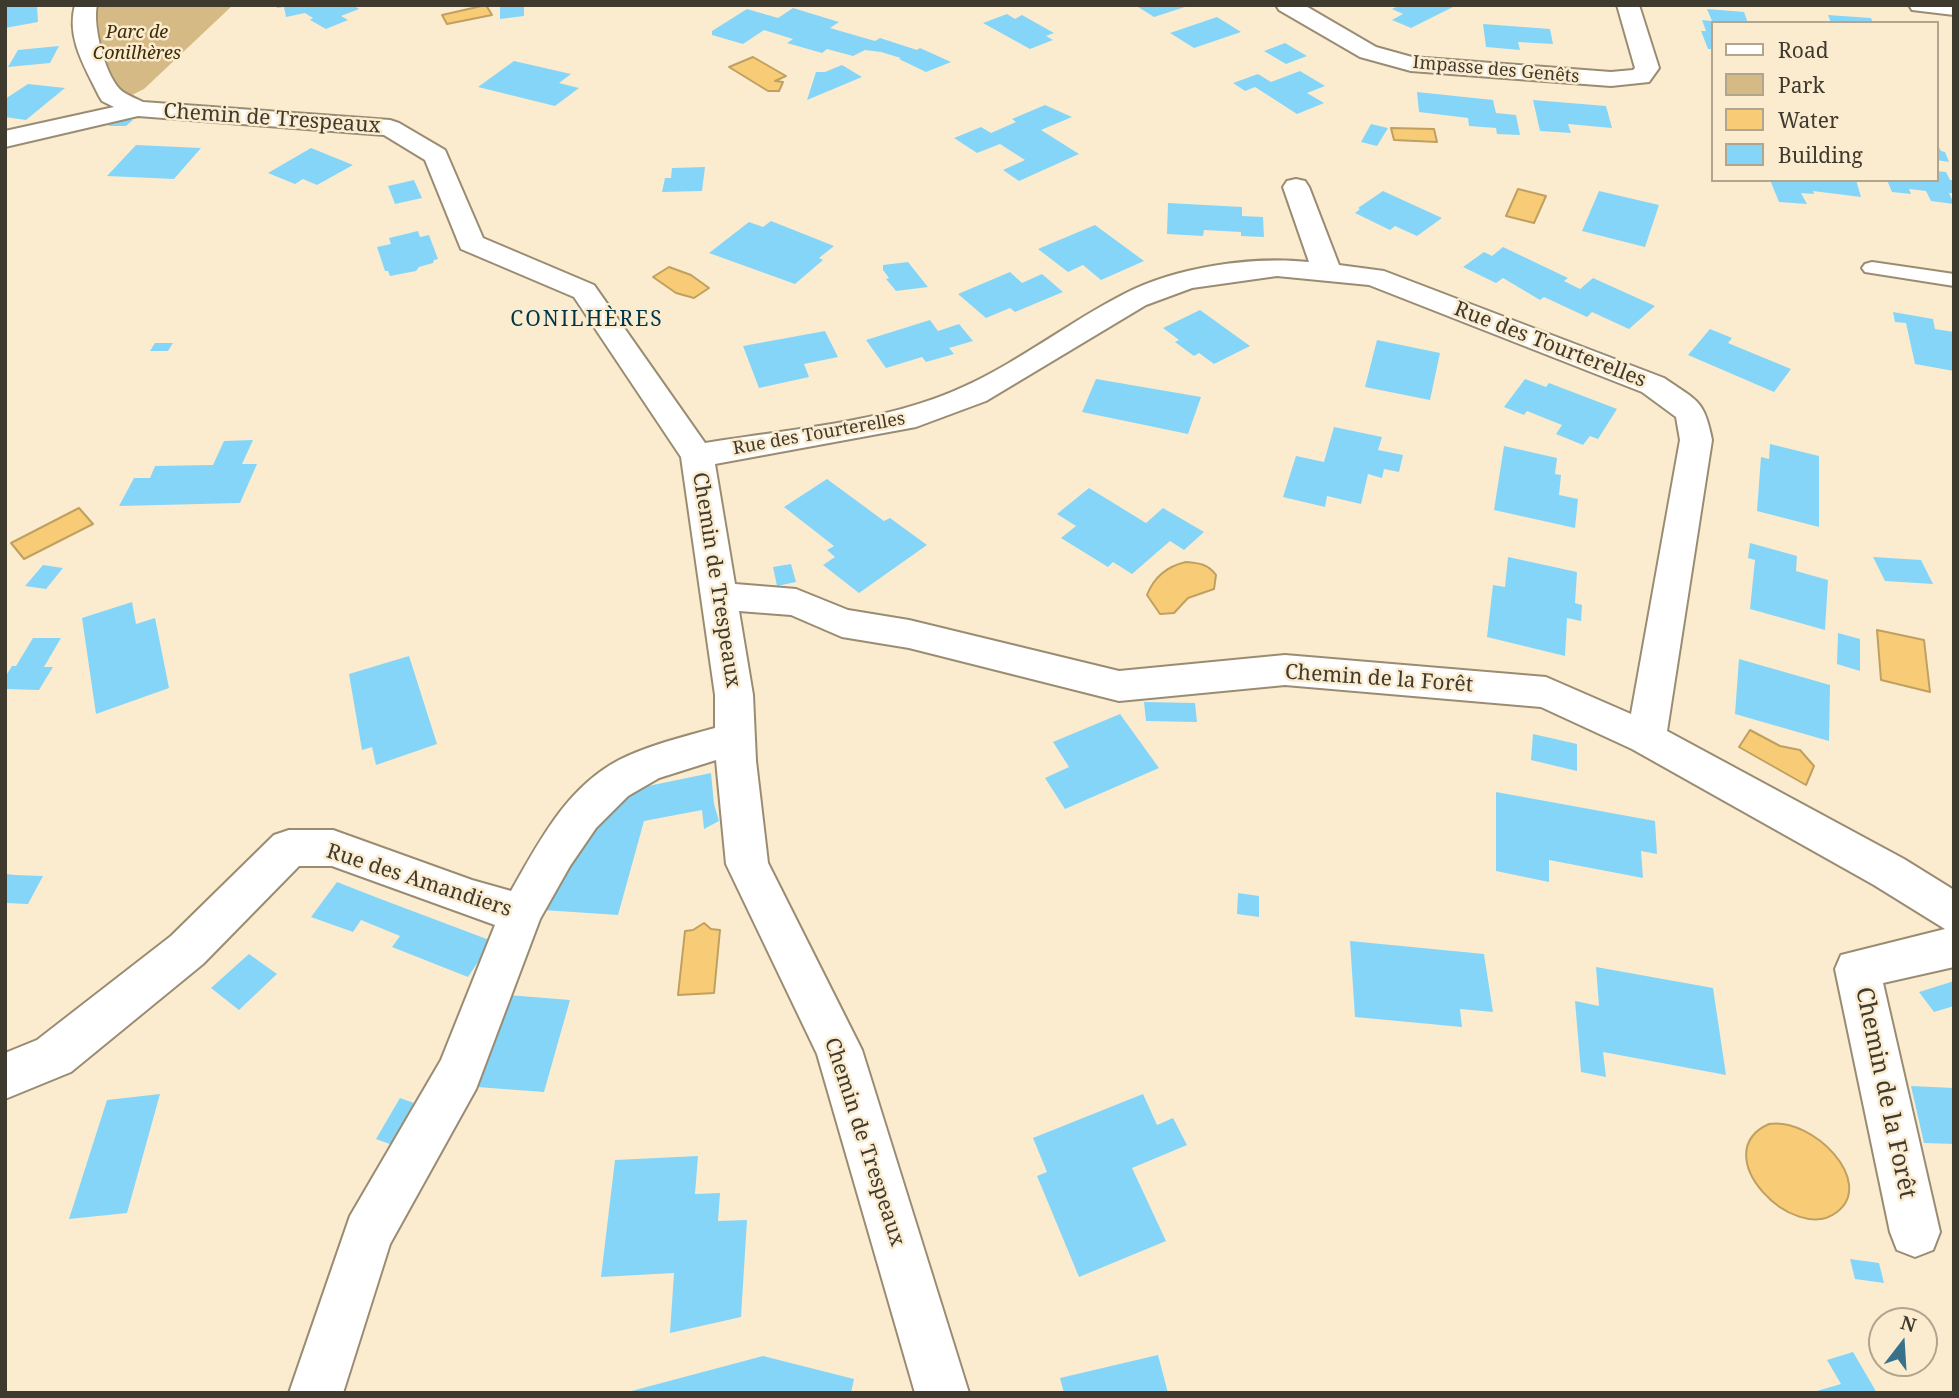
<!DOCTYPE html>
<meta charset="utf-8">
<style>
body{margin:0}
#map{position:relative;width:1959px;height:1398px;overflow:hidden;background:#fbecd0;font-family:"Noto Serif",serif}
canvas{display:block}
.frame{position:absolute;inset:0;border:7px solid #3f3a2e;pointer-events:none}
.legend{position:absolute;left:1711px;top:21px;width:228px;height:161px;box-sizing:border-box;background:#fbecd0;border:2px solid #b0a58f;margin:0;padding:9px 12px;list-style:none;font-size:21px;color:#3f3a2e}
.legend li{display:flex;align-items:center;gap:14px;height:35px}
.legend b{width:35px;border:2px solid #b0a58f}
.north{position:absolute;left:1868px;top:1307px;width:70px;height:70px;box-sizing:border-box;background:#fbecd0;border:2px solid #b0a58f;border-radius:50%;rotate:17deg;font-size:19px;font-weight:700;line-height:28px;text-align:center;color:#3f3a2e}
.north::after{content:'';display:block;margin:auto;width:24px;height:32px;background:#38728a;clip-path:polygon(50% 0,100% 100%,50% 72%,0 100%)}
</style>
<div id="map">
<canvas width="1959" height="1398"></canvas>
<div class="frame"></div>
<ul class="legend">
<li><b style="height:9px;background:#fff"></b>Road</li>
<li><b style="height:19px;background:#d6ba85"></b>Park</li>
<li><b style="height:19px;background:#f8cc76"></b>Water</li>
<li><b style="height:19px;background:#85d5f9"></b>Building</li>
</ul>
<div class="north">N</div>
</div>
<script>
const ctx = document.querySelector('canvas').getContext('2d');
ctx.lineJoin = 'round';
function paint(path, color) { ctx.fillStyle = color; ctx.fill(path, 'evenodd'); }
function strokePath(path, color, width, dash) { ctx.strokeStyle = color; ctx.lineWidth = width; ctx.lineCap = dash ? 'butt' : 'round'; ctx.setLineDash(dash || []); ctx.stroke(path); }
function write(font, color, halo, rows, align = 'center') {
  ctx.font = font + ' "Noto Serif",serif'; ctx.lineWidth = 5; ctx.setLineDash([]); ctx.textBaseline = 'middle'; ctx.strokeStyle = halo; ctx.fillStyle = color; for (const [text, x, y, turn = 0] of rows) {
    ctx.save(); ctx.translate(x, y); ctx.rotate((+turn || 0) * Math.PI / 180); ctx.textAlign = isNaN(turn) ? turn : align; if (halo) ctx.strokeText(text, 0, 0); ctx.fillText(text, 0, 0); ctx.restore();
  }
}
paint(new Path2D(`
 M94,5H233L144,89L128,97L114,90L89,23Z`), '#d6ba85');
const water = new Path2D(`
 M486,5L492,15L447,24L442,15Z
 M753,57L786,76L775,81L783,82L779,91H768L729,67Z
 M1391,128L1434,129L1437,142L1394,140Z
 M1518,189L1546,196L1534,223L1506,216Z
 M669,267L691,275L709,288L694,298L676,293L653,277Z
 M79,508L93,524L24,559L11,543Z
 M1186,562C1199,563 1208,564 1216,575L1214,589L1188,598L1174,613L1160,614L1147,595C1154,577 1168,566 1186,562Z
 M1877,630L1924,640L1930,692L1881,680Z
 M1750,730L1780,746L1800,750L1814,766L1806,785L1739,747Z
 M704,923L711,929L720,930L714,993L678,995L685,931L693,930Z
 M1769,1124C1813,1117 1876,1182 1837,1212C1794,1246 1704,1153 1769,1124Z`);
paint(water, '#f8cc76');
strokePath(water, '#c0a060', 2);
paint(new Path2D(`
 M5,5H37L38,22L5,28Z
 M276,5H353L359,9L341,16L348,20L326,29L310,20L313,18L305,13L286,17L284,7L277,8Z
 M524,5V16L500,19V6Z
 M1135,5H1188V6L1154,17Z
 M1400,5H1449L1453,7L1411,28L1392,20L1403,14L1392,9Z
 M793,8L839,22L830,28L875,41L880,38L917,50L920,48L951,62L926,72L899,59L901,58L881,52L865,50L853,56L827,49L822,53L787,43L793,39L764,30L743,44L712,35V31L747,9L778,18Z
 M1707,9L1744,12L1748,23H1712V49H1708L1701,31H1706L1702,20L1712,21Z
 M1007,14L1015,19L1022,15L1054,33L1046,36L1053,40L1030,49L983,23Z
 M1828,15L1871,18L1873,23H1831Z
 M1217,17L1241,32L1194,48L1170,33Z
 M1483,24L1550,29L1553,44L1518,42L1520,50L1486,47Z
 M1285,43L1307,56L1286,64L1264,51Z
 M59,46L50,63L8,67L18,50Z
 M514,61L571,74L559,83L579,88L555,106L478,87Z
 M842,65L862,77L807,100L816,72H825Z
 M1300,71L1325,86L1307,93L1324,103L1297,114L1255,87L1245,91L1233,83L1258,74L1271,82Z
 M28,84L65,88L26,120L5,117V99Z
 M1417,92L1493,100L1496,113L1516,115L1520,135L1497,134L1496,128L1469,126L1468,118L1419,112Z
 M1533,100L1606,106L1612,128L1568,124L1571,133L1540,131Z
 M1045,105L1072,117L1041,130L1079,154L1019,181L1003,170L1025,160L1000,144L977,153L954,138L981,127L991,133L1016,122L1012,119Z
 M124,119L133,120L126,126H108L115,120Z
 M1371,124L1388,128L1377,146L1361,142Z
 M1936,142L1941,151L1945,152L1949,162L1936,160Z
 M136,145L201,148L174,179L107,176Z
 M311,148L353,165L317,185L303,179L295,184L268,173Z
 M705,167L702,191L662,192L665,178H671L672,168Z
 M1936,171L1946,172L1950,180H1954V193H1949L1954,204L1931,201L1926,191L1909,189L1911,194L1892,192L1887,180H1936Z
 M414,180L422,198L395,204L388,186Z
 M1770,180H1856L1861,197L1813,191L1814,194L1801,193L1807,204L1779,202Z
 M1383,191L1442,218L1417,236L1395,226L1390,230L1355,213L1360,209L1358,208Z
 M1599,191L1659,205L1645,247L1582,231Z
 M1168,203L1242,207V216L1263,217L1264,237L1241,236V232L1204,230L1203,236L1167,234Z
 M771,221L834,246L819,258L823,260L795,284L709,253L749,222L763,227Z
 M1095,225L1144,261L1101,280L1083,265L1068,272L1038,249Z
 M418,231L420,237L429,235L438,259L434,260L433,263L419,267L416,271L390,276L388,271H385L377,247L391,244L389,238Z
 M1503,247L1568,278L1564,281L1580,289L1593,278L1655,306L1629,329L1592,312L1587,317L1544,297L1540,300L1503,278L1496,283L1463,267L1484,252L1492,256Z
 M908,262L928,287L896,291L886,279L889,278L883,270V265Z
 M1010,272L1022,283L1042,274L1063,292L1015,312L1010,308L986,318L958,294Z
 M1200,310L1250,346L1214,364L1199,353L1194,356L1175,342L1179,340L1163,328Z
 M1893,312L1933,319L1935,329L1954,332V371L1915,364L1906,323L1895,322Z
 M930,320L938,331L959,324L973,341L949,348L954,354L926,362L922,357L886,368L866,340Z
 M1710,329L1732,338L1728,343L1791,369L1774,392L1688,355Z
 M825,331L838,357L804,364L809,377L759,388L743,346Z
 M1377,340L1440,353L1430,400L1365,387Z
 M155,343H173L168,351H150Z
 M1096,379L1201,397L1188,434L1082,412Z
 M1525,379L1546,387L1549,383L1617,409L1598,439L1590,436L1583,445L1556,434L1562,425L1527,411L1524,415L1504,407Z
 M1334,427L1382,437L1378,450L1403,455L1399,472L1384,469L1382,478L1368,474L1361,504L1327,496L1325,507L1283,497L1296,456L1324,462Z
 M253,440L242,464H257L240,503L119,506L134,478H150L155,466L213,465L224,441Z
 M1770,444L1819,456V527L1757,511L1761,457L1769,459Z
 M1504,446L1557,458L1555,474L1561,475L1559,495L1578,499L1575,528L1494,510Z
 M827,479L884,521L890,518L927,545L859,593L823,565L835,557L827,550L834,546L784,507Z
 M1089,488L1146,523L1163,508L1204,532L1184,550L1170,541L1132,574L1113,562L1108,567L1061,538L1076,526L1057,514Z
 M1750,543L1797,556L1796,571L1828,580L1825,630L1750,609L1755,560L1748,558Z
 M1508,557L1577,572L1575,603L1582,605L1581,621L1567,618L1565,656L1487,637L1493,585L1505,587Z
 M1873,557L1921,560L1933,584L1885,581Z
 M791,564L796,582L777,586L773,567Z
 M43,565L63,568L46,589L25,586Z
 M132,602L136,624L155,618L169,688L96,714L82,618Z
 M1838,633L1860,639V671L1837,664Z
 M33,638H61L44,667H53L39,690L5,689V677L12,666H16Z
 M409,656L437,744L376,765L372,747L362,750L349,674Z
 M1739,659L1830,685L1829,741L1735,714Z
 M1144,702L1195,703L1197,722L1146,721Z
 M1120,714L1159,768L1065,809L1045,778L1069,767L1053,742Z
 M1533,734L1577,744V771L1531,760Z
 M711,773L714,804L719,821L704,829L702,810L644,821L618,915L543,910L566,853L624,791Z
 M1496,792L1655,821L1657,854L1641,851L1643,878L1549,860V882L1496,871Z
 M5,874L15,875L43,876L28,904L5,903Z
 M337,882L378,898L492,941L468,977L392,947L400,936L361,920L353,932L311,917Z
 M1238,893L1259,896V917L1237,914Z
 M1350,941L1484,954L1493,1012L1460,1009L1462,1027L1355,1017Z
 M249,954L277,974L239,1010L211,988Z
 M1596,967L1713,988L1726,1075L1603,1052L1606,1077L1581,1072L1575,1001L1599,1006Z
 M1954,981V1006L1934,1012L1919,992Z
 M508,995L570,1000L544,1092L477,1087Z
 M1911,1086L1954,1088V1144L1924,1143Z
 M160,1094L127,1213L69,1219L107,1100Z
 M419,1094L431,1098L401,1148L376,1139L400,1098L414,1103Z
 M1143,1094L1157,1125L1173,1118L1187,1145L1132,1168L1166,1241L1079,1277L1037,1176L1047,1172L1033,1138Z
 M698,1156L695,1194L720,1193L718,1221L747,1220L741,1317L670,1333L674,1273L601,1277L615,1160Z
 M1850,1259L1879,1263L1884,1283L1855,1279Z
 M1853,1352L1877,1393H1810L1841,1384L1827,1360Z
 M1158,1355L1168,1393H1064L1060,1378Z
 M763,1356L854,1379L851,1393H624Z`), '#85d5f9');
const service = new Path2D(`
 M1872,262L1954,274V286L1865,272L1862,268L1865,264Z`);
const minor = new Path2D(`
 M75,5H97C92,26 106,80 123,92C129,96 137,99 143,102L390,120L399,123L445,150L483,238L594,285L705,443C789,429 885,423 963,387C1019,362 1069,322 1124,294C1175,267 1252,256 1309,262L1283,187L1287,181L1296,179L1305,181L1309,187L1339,265L1384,271L1664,378C1697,401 1704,399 1712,440L1667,731L1904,859L1954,890V967L1883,983L1940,1232L1933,1250L1915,1257L1897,1250L1890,1232L1835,969L1841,955L1945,929L1874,885L1632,749L1541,707L1285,685L1119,701L909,648L842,637L791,615L739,611L753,695L756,761L768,863L862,1050L969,1393H915L817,1054L726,864L716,760L659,778L628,796L596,828L570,866L540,919L476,1089L390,1244L343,1393H289L350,1216L441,1060L495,925L332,866H299L203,964L71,1072L5,1099V1053L37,1040L171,936L274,835L289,830H333L472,880L511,891C539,842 566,788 619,760C649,745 683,737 715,728V695L681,457L574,297L461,249L425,160L384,135L138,116L5,147V131L114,107L102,101L99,96C85,67 66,38 75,5ZM1277,276L1369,285L1642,392L1676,417L1680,440L1631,714L1546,677L1285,655L1119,671L909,620L848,610L796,589L735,584L715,464L916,427L986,401L1146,305L1192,288Z
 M1276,5H1304L1376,47L1412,57L1611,72L1633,70L1635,68L1617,5H1639L1659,68L1649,82L1611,86L1411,71L1360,57L1279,10Z
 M1909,5H1954V15L1912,10Z`);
strokePath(service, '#9a8c72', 4);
strokePath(minor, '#9a8c72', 4);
paint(service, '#fff');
paint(minor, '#fff');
write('italic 18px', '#3c2b04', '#fbecd0', [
 ["Parc de",137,33],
 ["Conilhères",137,54]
]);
write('18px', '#3f3a2e', '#fbecd0', [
 ["Impasse des Genêts",1496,70,5],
 ["Rue des Tourterelles",819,434,-10]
]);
write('21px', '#3f3a2e', '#fbecd0', [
 ["Chemin de Trespeaux",272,119,4],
 ["Rue des Tourterelles",1550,345,21],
 ["Chemin de Trespeaux",716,580,81],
 ["Chemin de la Forêt",1379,679,4],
 ["Rue des Amandiers",419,881,18],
 ["Chemin de Trespeaux",864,1142,72]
]);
ctx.letterSpacing = '2px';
write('21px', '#013648', '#fbecd0', [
 ["CONILHÈRES",587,320]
]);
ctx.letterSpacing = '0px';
write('24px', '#3f3a2e', '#fbecd0', [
 ["Chemin de la Forêt",1885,1093,78]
]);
</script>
